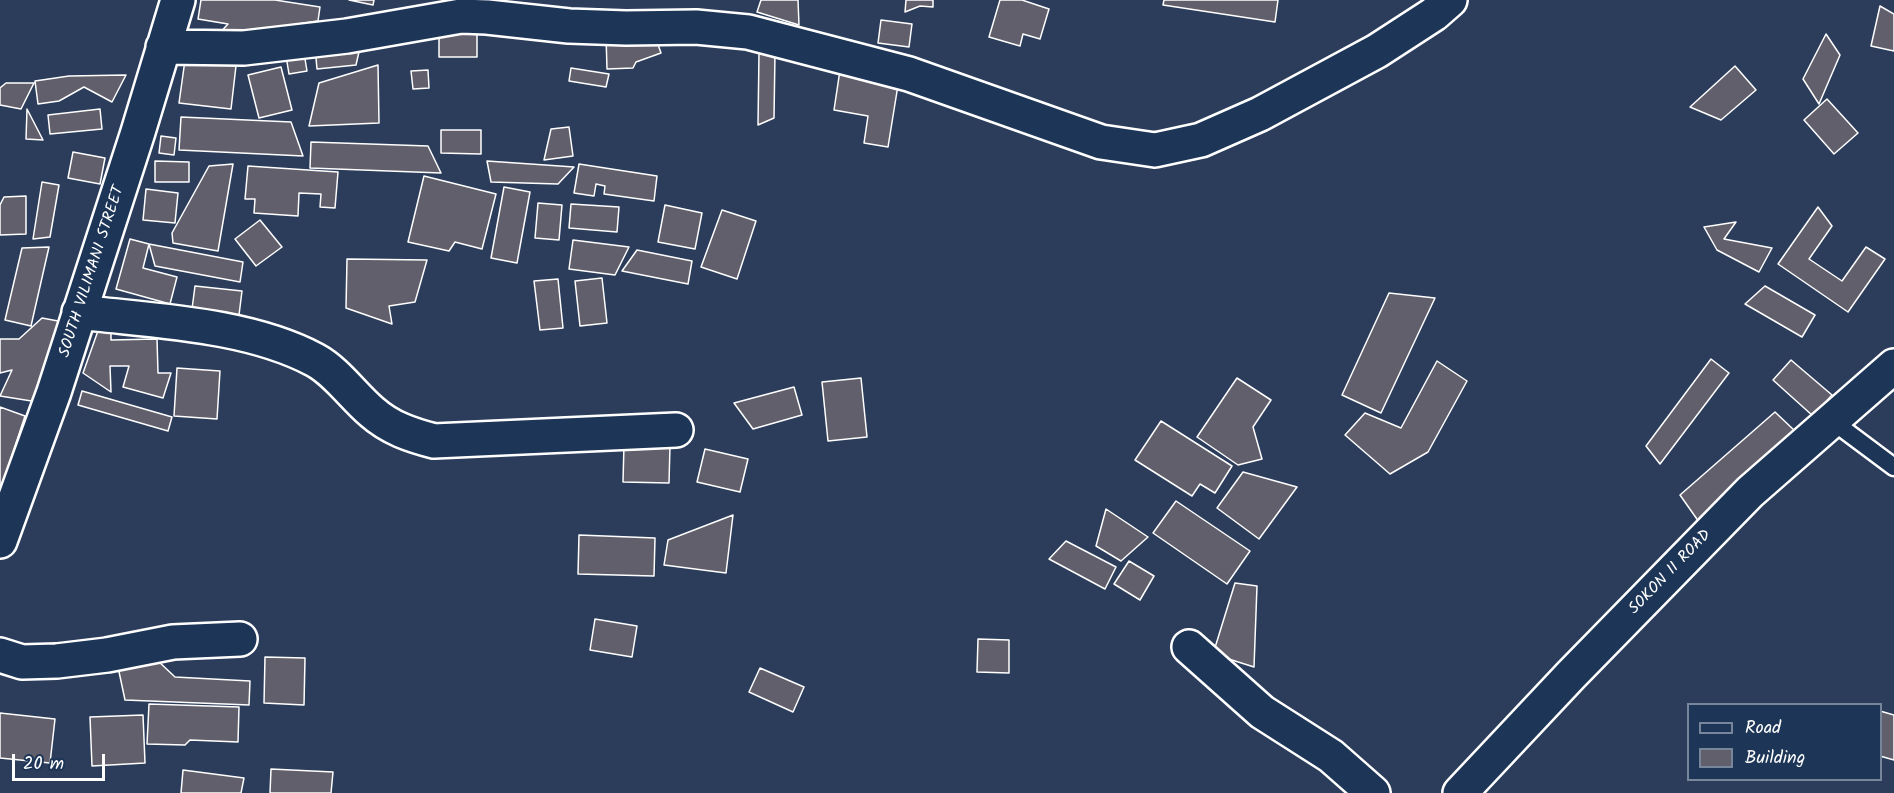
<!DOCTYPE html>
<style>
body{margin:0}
#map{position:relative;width:1894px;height:793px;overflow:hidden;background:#2b3d5b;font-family:Kalam,sans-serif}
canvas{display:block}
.legend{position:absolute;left:1687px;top:703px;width:195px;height:78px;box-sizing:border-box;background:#1d3557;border:2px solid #77869a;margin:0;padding:8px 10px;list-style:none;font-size:18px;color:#fff}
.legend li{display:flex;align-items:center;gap:12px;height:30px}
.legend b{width:30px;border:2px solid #77869a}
.scale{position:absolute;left:12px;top:754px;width:93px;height:27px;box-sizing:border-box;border:3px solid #fff;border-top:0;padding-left:8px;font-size:18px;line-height:21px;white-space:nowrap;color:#fff;-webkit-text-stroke:4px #1d3557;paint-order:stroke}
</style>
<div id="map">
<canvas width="1894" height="793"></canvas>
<ul class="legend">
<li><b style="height:8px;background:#1d3557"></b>Road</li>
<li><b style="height:16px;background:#615f6c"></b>Building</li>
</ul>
<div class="scale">20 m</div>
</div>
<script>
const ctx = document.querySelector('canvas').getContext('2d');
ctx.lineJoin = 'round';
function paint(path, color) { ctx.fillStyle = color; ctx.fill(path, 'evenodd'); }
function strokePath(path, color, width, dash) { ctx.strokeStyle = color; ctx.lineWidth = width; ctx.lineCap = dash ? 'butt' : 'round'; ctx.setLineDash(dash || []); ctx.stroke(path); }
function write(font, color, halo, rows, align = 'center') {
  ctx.font = font + ' Kalam,sans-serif'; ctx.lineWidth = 4.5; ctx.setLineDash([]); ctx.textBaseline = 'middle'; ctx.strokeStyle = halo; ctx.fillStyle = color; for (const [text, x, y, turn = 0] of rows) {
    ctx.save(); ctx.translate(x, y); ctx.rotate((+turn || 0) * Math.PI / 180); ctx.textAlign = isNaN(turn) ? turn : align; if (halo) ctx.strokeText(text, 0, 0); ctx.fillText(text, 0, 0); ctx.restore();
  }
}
const building = new Path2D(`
 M201,0H275L320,7L318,21L217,36L228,24L198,19Z
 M349,0H374L373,5Z
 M761,0H798L799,25L757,12Z
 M906,0H933V7L920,6L905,12Z
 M1000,0H1022L1049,9L1040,39L1023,34L1020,46L989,37Z
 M1164,0H1278L1275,22L1163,5Z
 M1880,6L1894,14V51L1871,46Z
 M881,20L912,24L909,47L878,43Z
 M439,27L477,28V57H439Z
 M1826,34L1840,55L1819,104L1803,79Z
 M606,36H655L661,53L636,62L633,68L607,69Z
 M361,43L356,65L317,69L315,47Z
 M304,53L307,71L289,74L286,56Z
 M759,53H775L774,118L758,125Z
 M185,60L236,66L231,109L179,103Z
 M378,65L379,123L309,126L319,83Z
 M1735,66L1756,90L1721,120L1690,107Z
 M281,67L292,110L259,118L248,75Z
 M571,68L609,74L606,87L569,81Z
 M428,70L429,88L413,89L411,71Z
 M840,70L899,79L888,147L864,143L868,116L834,110Z
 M126,75L112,102L84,87L59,101L38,104L35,81L69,76Z
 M6,83H34L21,109L0,105V88Z
 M1827,99L1858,133L1834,154L1804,120Z
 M27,109L43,140L26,139Z
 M100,109L102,129L50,134L48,115Z
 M181,117L291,122L303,156L179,150Z
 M569,127L573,156L544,160L551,129Z
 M441,130H481V154L441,153Z
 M161,136L176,138L174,155L159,153Z
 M311,142L428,146L441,173L310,168Z
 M73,152L105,158L100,184L68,178Z
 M155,161L189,162V182H155Z
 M487,161L574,167L558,184L491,182Z
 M233,164L218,251L173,243L172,233L209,166Z
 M579,164L657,176L654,201L604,194L605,186L596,184L594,196L574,193Z
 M248,166L338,172L335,208L320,207L321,194L299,193L298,216L254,213L255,199H245Z
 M424,176L496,194L482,249L455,242L449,251L408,242Z
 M42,182L59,185L50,237L33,239Z
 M504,187L530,192L517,263L491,258Z
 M146,189L178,193L175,223L143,220Z
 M26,196V234L0,235V205L4,197Z
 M538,203L562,205L559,240L535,238Z
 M571,204L619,207L617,232L569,228Z
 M665,205L702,213L695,249L658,242Z
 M1818,207L1832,226L1809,259L1842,281L1866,247L1885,259L1848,312L1778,264Z
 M722,210L756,221L737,279L701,267Z
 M260,220L282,247L256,266L235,239Z
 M1736,222L1724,239L1772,248L1759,272L1717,250L1704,227Z
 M130,239L149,244L143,268L177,277L170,304L116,289Z
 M573,240L629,247L615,275L569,269Z
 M149,244L243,262L240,282L155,266Z
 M49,247L31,326L5,320L22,248Z
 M637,250L692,261L688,284L622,271Z
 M347,259L427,260L415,302L389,306L392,324L346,308Z
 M602,278L607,323L580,326L575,281Z
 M558,279L563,328L540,330L534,281Z
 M195,286L242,291L239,315L192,309Z
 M1765,286L1815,315L1802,337L1745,304Z
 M1389,293L1435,298L1381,413L1342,395Z
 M42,318L58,321L44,403L0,396L12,370L0,373V339H19Z
 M99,328H111V340L157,339L158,373H171L163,398L123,387L129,366H110L111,392L83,373Z
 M1711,359L1729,373L1660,464L1646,446Z
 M1791,360L1832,395L1813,416L1773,380Z
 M1437,361L1467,381L1428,452L1390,474L1345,435L1365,413L1401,428Z
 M177,368L220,371L217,419L174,416Z
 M861,378L867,437L828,441L822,382Z
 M1237,378L1271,400L1253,427L1262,459L1238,465L1197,437Z
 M794,387L802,415L753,429L734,403Z
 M82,391L172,417L168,431L78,405Z
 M0,407L25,416L2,486L0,485Z
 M1775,412L1795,431L1699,522L1680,495Z
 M1161,421L1232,466L1215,493L1200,484L1192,496L1135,460Z
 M624,444L670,446L669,483L623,482Z
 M705,449L748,459L740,492L697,482Z
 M1243,472L1297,487L1259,539L1217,508Z
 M1176,501L1250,551L1227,584L1153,533Z
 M1106,509L1148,537L1121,561L1096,546Z
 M733,515L726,573L664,565L668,540Z
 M579,535L655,538L654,576L578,574Z
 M1066,541L1116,567L1105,589L1049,559Z
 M1129,561L1154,576L1140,600L1114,584Z
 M1235,583L1257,586L1254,667L1213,654Z
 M595,619L637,626L632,657L590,650Z
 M978,639L1009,640V673L977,672Z
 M265,657L305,658L304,705L264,703Z
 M157,660L175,677L250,681L249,705L125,700L118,667Z
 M760,668L804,687L793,712L749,692Z
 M149,704L239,707L238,742L190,740L185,745L147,744Z
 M1880,711L1894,715V760L1880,756Z
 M0,713L55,719L50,763L0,758Z
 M143,715L145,763L92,766L90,717Z
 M271,769L333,772L331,793H270Z
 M183,770L244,778L241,793H181Z`);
paint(building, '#615f6c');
strokePath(building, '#fff', 1.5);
const lane = new Path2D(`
 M1831,420L1894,467`);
const street = new Path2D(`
 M163,47L244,48L347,36L461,16L487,17L569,26L626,28L696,27L748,32L909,74L1101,142L1155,150L1201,140L1260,114L1377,51L1434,14L1450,0
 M79,312C154,321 248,324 315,360C337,372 353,396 372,412C390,428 411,435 434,441L676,430
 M0,541L54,392L138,132L178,0
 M1189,647L1262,712L1331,756L1373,793
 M0,655L22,662L57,661L107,655L173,642L240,639`);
const secondary = new Path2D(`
 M1460,793L1571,675L1750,492L1894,366`);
strokePath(lane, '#fff', 21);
strokePath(street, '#fff', 38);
strokePath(secondary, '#fff', 38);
strokePath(lane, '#1d3557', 16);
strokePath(street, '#1d3557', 33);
strokePath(secondary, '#1d3557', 33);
write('16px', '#fff', '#1d3557', [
 ["SOUTH VILIMANI STREET",93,272,-72],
 ["SOKON II ROAD",1671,573,-46]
]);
</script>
